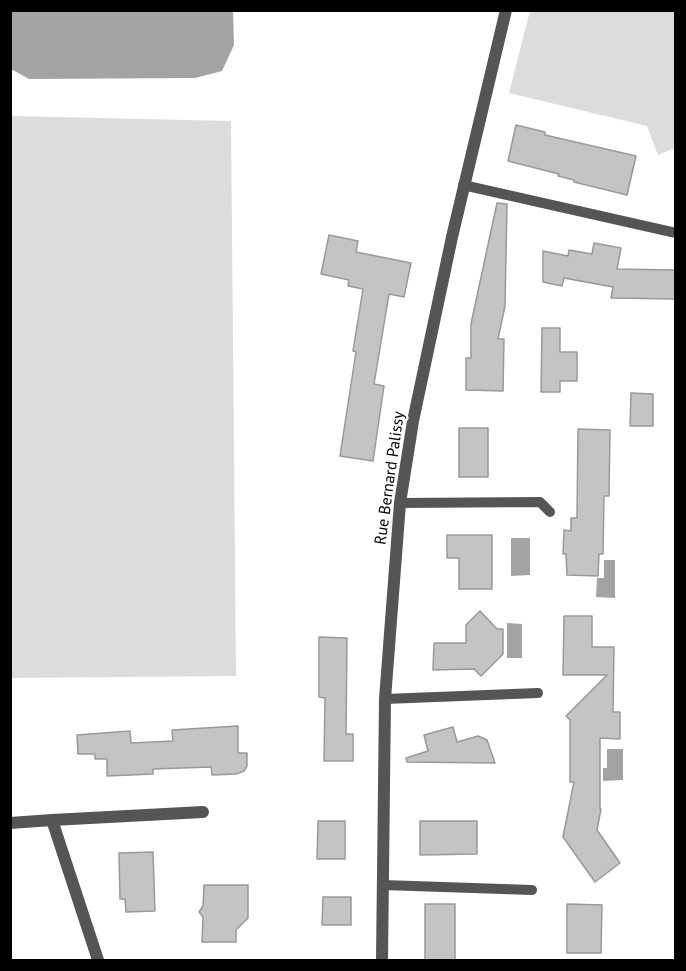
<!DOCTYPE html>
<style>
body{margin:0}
#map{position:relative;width:686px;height:971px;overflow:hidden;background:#fff;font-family:"PT Sans",sans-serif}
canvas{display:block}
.frame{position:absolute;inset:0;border:12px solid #000;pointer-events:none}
</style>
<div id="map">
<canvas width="686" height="971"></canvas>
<div class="frame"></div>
</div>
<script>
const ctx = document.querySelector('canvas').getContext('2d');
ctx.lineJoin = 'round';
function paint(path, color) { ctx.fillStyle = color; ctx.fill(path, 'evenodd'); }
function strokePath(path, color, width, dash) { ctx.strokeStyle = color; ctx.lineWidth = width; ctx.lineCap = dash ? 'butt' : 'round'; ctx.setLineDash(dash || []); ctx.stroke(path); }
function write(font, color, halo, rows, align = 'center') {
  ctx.font = font + ' "PT Sans",sans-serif'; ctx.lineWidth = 4.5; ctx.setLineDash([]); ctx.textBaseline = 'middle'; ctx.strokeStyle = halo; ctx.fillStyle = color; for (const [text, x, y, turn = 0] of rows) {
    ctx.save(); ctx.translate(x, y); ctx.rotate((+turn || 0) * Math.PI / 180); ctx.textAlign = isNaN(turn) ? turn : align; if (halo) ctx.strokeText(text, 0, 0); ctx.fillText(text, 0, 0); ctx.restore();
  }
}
paint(new Path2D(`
 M530,11H675V148L658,155L647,126L509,93Z
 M11,116L231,121L236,676L11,678Z`), '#dcdcdc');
paint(new Path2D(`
 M10,11H233L234,45L222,71L195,78L29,79L11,69Z
 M511,538H530V575L511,576Z
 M604,560H615V598L596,597L597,578H604Z
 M507,623L522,624V658H507Z
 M607,749H623V780L603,781V768H607Z`), '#a3a3a3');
const building = new Path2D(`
 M516,125L545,132V135L636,156L627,195L574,182V180L558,176L559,174L508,161Z
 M497,203L507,204L505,306L498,339H504L503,391L466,390V358H471V324Z
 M329,235L358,241L356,252L411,263L404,297L389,294L374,384L384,386L373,461L340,456L356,352L353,351L363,289L348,286L349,280L321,274Z
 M594,243L621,248L617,269L675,270V299L611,298L613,287L564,278L562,286L543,282V251L568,256L569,250L592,254Z
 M542,328H560V352H577V381H560V392H541Z
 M631,393L653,394V426H630Z
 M459,428H488V477H459Z
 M578,429L610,430L609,496H604L603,554H599L598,576L567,575L566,554H563L564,530L571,531V518H577Z
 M447,535H492V589H459V558H447Z
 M480,611L497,629H503V654L481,676L474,669L433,670L434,643H466V625Z
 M564,616H592V647H614L613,712H620V739L600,738V809H601L597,830L620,863L595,882L563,837L574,782H570V720L566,716L607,675H563Z
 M319,637L347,638L346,734H353V761H324L325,698L319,697Z
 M238,726V753H247V766L244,771L236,774L212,775L211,767L153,769V774L107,776V759H95V754H78L77,735L130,731L131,743L173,741L172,730Z
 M453,727L457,742L478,736L487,740L495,763L407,762L406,758L428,751L424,735Z
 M318,821H345V859H317Z
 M420,821H477V854L420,855Z
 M153,852L155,911L126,912L125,899H120L119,853Z
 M204,885H248V918L236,930V942H202L203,917L199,912L203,906Z
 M323,897H351V925H322Z
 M425,904H455V960H425Z
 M567,904L602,905L601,953H567Z`);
paint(building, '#c4c4c4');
strokePath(building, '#999', 1.5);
strokePath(new Path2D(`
 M463,185L676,233
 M400,503L540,502L550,512
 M385,699L538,693
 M383,885L532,890`), '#555', 10);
strokePath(new Path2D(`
 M52,820L203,812
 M10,823L52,820L98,960
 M382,960L385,699L400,503L413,421L452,237L506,10`), '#555', 12);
write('16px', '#000', '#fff', [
 ["Rue Bernard Palissy",390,478,-82]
]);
</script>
